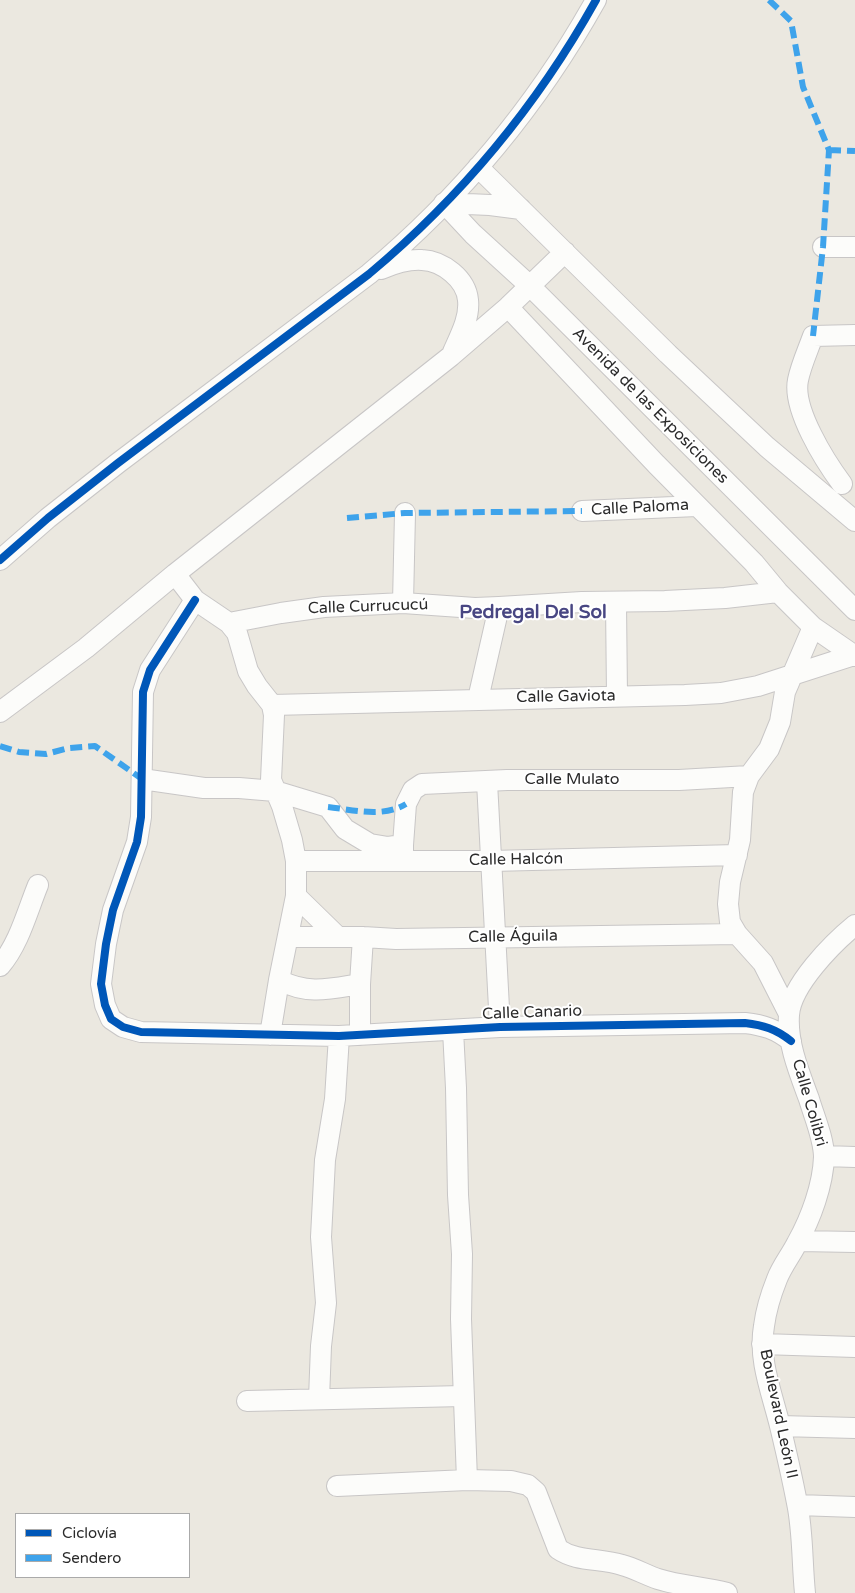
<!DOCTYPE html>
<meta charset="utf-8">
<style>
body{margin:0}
#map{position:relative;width:855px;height:1593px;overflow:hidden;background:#ebe8e0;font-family:"Varela Round",sans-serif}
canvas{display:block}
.legend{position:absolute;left:15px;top:1513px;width:175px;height:65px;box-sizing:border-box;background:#fff;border:1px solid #aaa;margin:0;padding:6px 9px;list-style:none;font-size:15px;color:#2b2b2b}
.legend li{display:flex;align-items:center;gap:10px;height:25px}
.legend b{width:25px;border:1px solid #aaa}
</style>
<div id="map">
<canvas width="855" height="1593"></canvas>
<ul class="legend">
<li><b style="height:6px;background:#0057b8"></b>Ciclovía</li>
<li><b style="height:6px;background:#3ea3eb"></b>Sendero</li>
</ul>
</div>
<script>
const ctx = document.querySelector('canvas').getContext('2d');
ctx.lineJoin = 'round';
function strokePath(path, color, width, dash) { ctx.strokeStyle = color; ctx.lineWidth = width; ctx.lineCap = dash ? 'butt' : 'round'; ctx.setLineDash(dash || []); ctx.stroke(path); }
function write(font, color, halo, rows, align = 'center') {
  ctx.font = font + ' "Varela Round",sans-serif'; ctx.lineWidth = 4; ctx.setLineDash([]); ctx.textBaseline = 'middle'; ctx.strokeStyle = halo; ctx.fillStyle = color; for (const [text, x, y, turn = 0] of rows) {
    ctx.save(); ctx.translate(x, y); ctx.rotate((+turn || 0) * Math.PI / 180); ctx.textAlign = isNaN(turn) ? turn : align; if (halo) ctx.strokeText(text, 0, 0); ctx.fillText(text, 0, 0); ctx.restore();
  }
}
const minor = new Path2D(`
 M478,167L668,354L767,447L855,521
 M444,203L473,234L530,286L855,610
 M444,203L490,205L521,209
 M823,247H855
 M381,269C393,264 408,259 422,260C443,261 466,279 468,300C470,318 460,336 453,352
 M508,307L656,464L754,563L778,592L813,627L855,656
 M842,484C825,461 792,409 798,380C801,365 808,350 813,336L855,335
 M582,511L697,506
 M0,560L48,518L118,463L369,274C461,197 538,104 596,0
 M175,574L195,600L229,623L237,633L248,671L257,686L272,705L274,715L271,780L282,806L292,840L296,861V896L279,980L270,1035
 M195,600L150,670L143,692L141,817L137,842L113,910L106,944L101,984L105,1005L111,1019L123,1027L141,1032L339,1036L500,1027L745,1023C763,1025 776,1029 791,1041
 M403,603L405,513
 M616,603L617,696
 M229,623L281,613L324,607L403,603L475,608L499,607L582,602L665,601L725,598L778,592
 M478,699L499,607
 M272,705L685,695L721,693L758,686L854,655
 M0,712L86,648L175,574L451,356L508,307L565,252
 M142,779L204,788H239L275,791L328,807L345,829L370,844L388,847L403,845V859
 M487,782L500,1027
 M403,845L406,804L413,790L422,784L507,780H679L749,776
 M296,861H491L737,855
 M296,896L338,937
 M288,937H363L396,939L737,934
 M0,966C19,944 27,912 38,885
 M279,980C308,995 329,989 360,984
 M789,1014L763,963L737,934L730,922L728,904L730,882L740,840L743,792L749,776L769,749L780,722L785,692L813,627
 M453,1030L456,1088L458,1195L462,1254L461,1319L467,1480
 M360,1035V984L363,937
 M824,1156L855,1157
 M799,1241L855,1242
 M762,1344L855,1347
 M319,1399L321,1346L326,1303L321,1237L325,1160L335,1099L339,1036
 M247,1401L463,1396
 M780,1426L855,1428
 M337,1486L467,1480L511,1481L528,1485L536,1492L558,1549C577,1562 600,1558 622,1565C634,1568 646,1575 658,1579C680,1586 704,1587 727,1593
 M798,1505L855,1507
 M805,1593C802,1564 803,1531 797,1503C792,1477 786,1451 780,1426C772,1393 758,1360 764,1326C766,1310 771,1294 777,1279C782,1266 791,1255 797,1243C811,1218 823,1185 824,1157C824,1139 814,1116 809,1099C799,1072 787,1043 789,1015C791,985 833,943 855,925`);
strokePath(minor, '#c8c6c6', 22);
strokePath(minor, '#fcfcfa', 20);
strokePath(new Path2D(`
 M769,0L791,21L803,87L829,150L823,247L813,336
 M829,150L855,151
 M347,518L405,513L582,511
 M0,746L19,752L46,754L69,748L95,746L142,779
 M328,807C355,810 382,818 406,804`), '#3ea3eb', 6, [12, 6]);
strokePath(new Path2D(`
 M0,560L48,518L118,463L369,274C461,197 538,104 596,0
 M195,600L150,670L143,692L141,817L137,842L113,910L106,944L101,984L105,1005L111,1019L123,1027L141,1032L339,1036L500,1027L745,1023C763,1025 776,1029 791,1041`), '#0057b8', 8);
write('16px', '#2b2b2b', '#fff', [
 ["Avenida de las Exposiciones",650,406,45],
 ["Calle Paloma",640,508,-3],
 ["Calle Currucucú",368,607,-2],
 ["Calle Gaviota",566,697,-1],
 ["Calle Mulato",572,780],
 ["Calle Halcón",516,860,-1],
 ["Calle Águila",513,937,-1],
 ["Calle Canario",532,1013,-2],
 ["Calle Colibri",809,1103,74],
 ["Boulevard León II",778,1414,78]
]);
write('bold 19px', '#484682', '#fff', [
 ["Pedregal Del Sol",533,613]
]);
</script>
